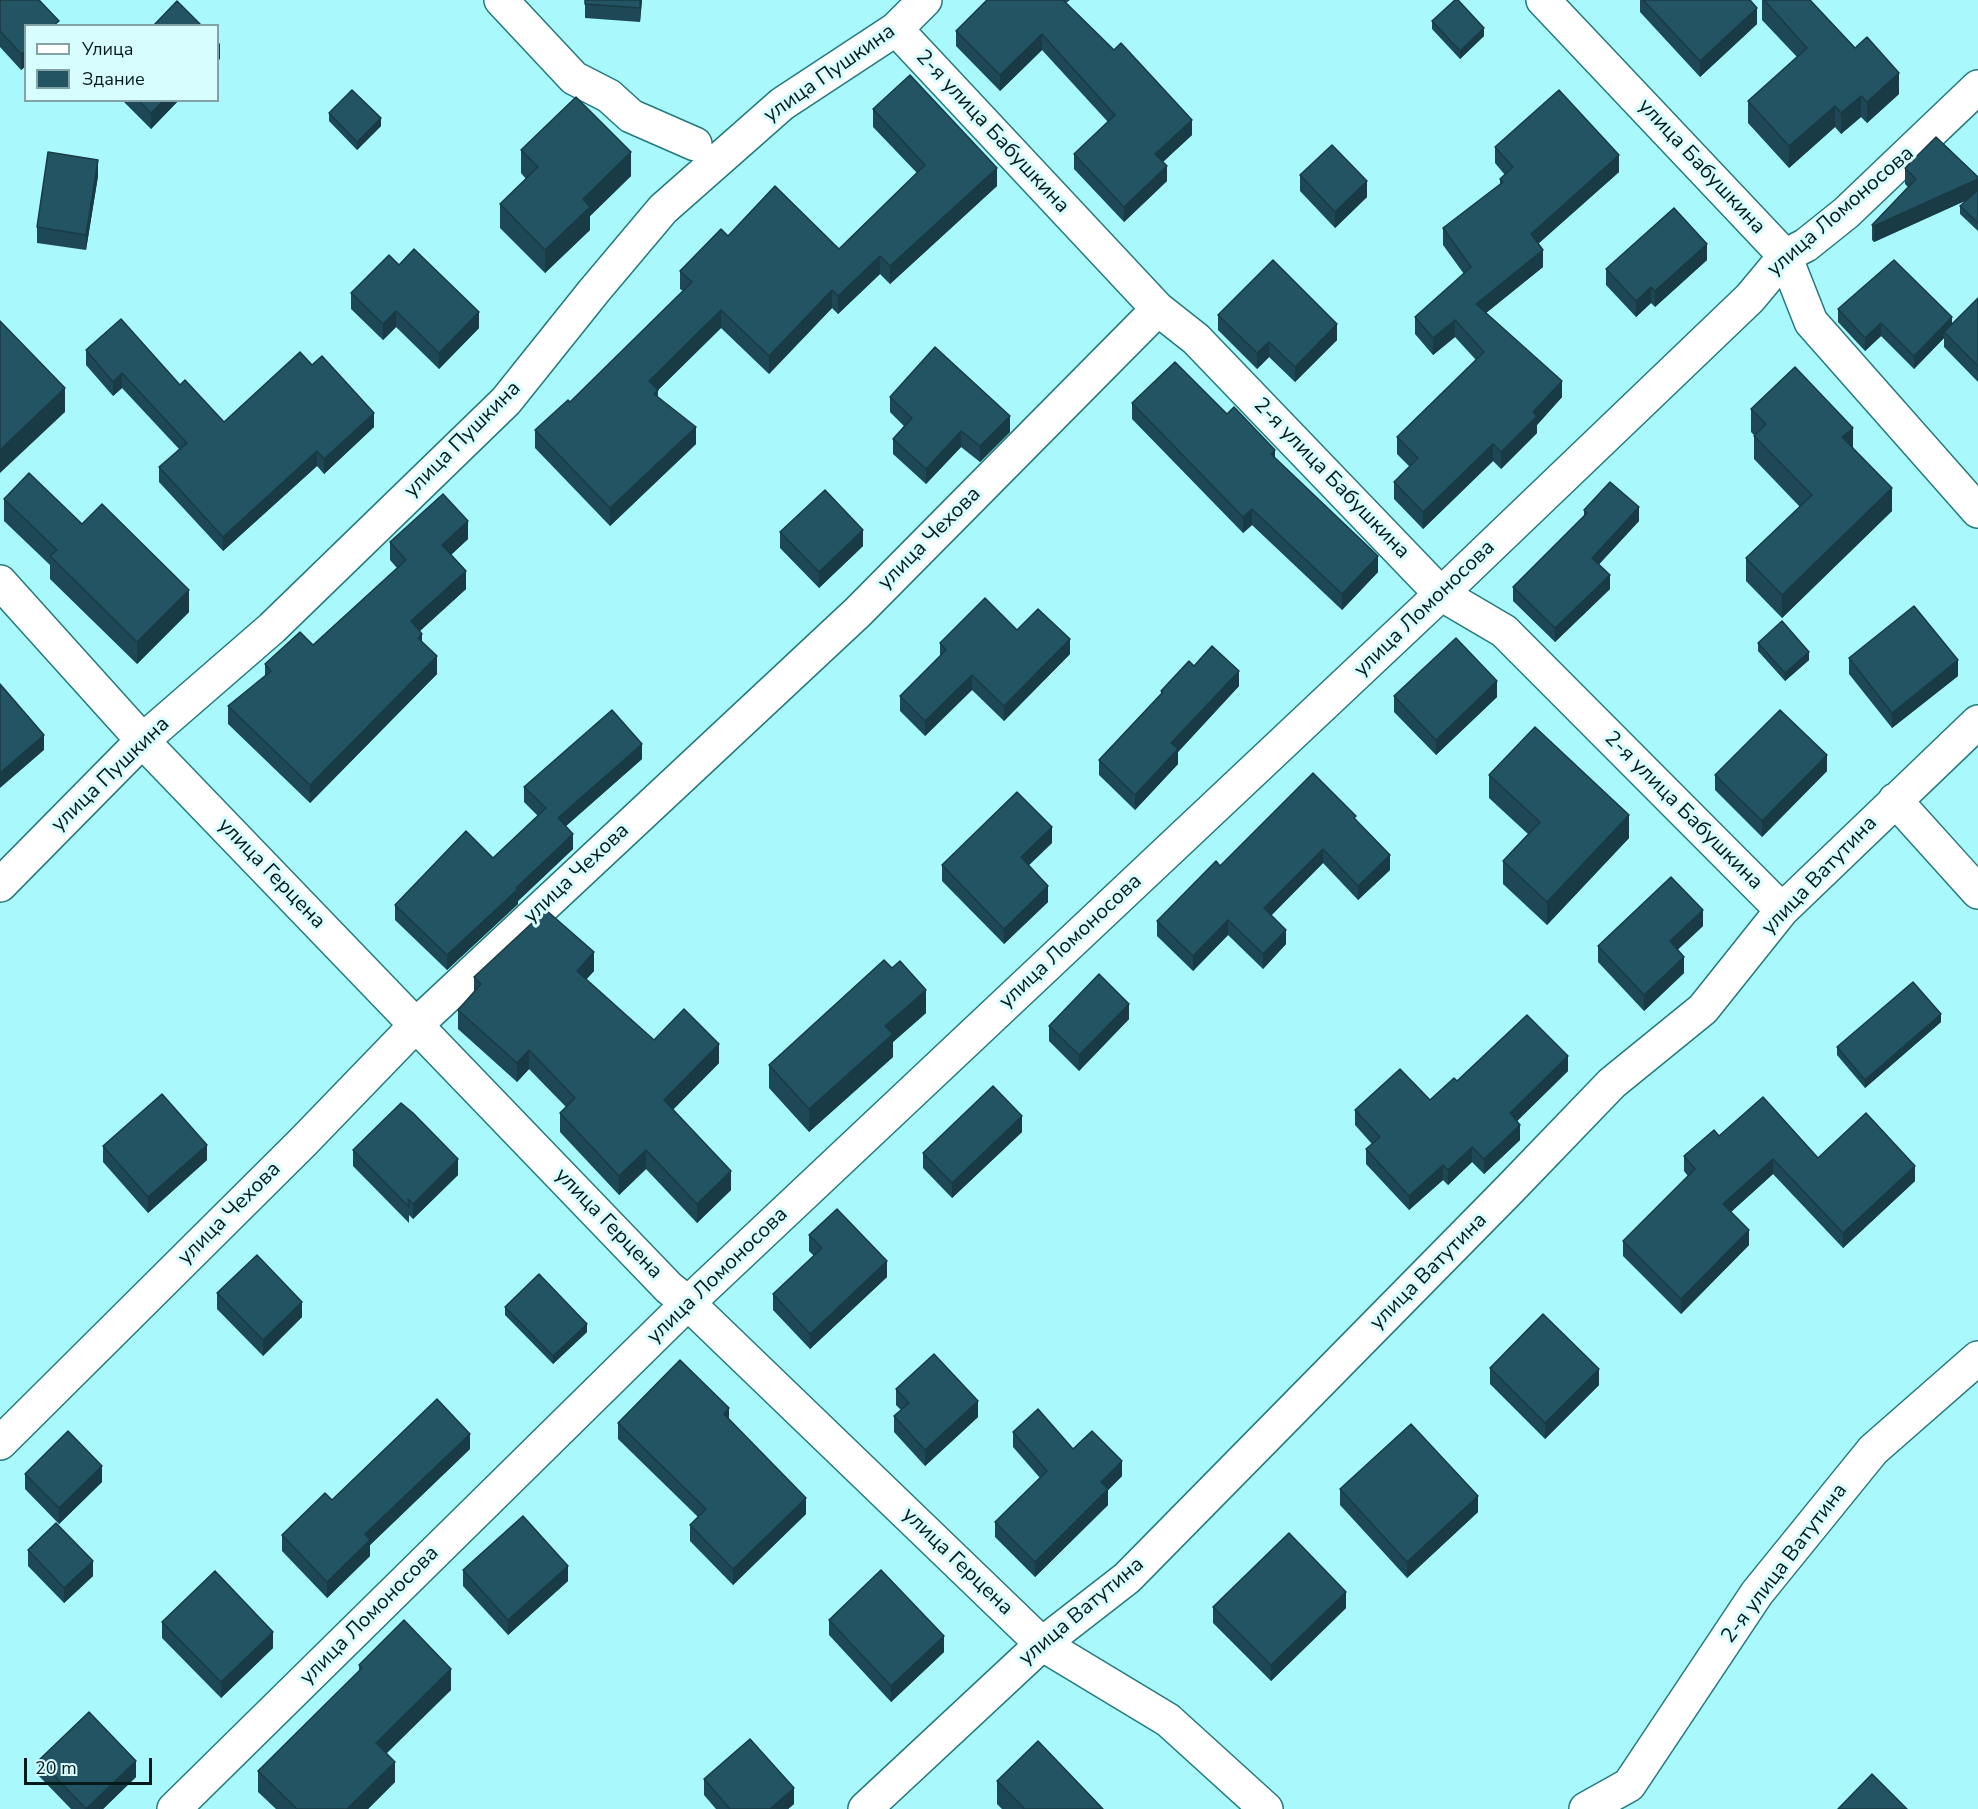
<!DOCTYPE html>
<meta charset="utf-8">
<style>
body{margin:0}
#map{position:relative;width:1978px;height:1809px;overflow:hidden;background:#a8f8fc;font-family:"Nunito Sans",sans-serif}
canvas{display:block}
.legend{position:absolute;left:24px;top:24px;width:195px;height:78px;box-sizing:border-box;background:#d8fdff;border:2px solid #83a2a4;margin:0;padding:8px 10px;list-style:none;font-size:18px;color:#031a1b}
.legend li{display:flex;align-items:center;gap:12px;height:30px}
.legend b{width:30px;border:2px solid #83a2a4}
.scale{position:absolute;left:24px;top:1758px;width:128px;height:27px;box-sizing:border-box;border:3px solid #031a1b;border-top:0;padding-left:8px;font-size:18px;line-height:21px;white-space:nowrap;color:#031a1b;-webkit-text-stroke:4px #d8fdff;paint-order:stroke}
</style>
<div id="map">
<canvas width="1978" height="1809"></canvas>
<ul class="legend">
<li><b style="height:8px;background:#fff"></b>Улица</li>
<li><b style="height:16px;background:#235463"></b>Здание</li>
</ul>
<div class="scale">20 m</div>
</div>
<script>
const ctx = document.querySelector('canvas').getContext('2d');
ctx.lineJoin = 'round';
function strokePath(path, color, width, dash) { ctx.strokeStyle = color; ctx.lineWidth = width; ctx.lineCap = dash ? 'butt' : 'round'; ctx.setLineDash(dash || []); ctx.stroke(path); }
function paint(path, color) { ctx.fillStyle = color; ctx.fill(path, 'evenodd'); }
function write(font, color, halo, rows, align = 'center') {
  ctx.font = font + ' "Nunito Sans",sans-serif'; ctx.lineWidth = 6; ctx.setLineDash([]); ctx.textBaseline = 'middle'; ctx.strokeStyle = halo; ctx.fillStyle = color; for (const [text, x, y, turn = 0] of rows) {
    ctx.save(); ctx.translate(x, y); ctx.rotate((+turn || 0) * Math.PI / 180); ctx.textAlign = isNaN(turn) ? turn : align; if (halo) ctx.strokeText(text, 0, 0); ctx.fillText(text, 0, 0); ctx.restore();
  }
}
const street = new Path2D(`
 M501,0L574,78L609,96L631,116L695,144
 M896,29L1158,309L1196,339L1441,594L1504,631L1782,910
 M1978,87L1846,213L1806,245L1785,256L1811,322L1978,511
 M0,582L154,753L669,1288L688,1303L1042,1644L1168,1720L1266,1809
 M1895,800L1978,892
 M0,885L143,740L272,628L506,401L594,291L663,209L782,104L896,29L925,0
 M0,1443L303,1142L416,1025L858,612L1158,309
 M865,1809L1042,1644L1127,1578L1509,1190L1612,1083L1703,1009L1782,910L1978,722
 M1586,1809L1629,1785L1757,1593L1873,1450L1978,1358`);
const secondary = new Path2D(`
 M174,1809L688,1303L1441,594L1750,298L1785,256L1543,0`);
strokePath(street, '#25797d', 36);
strokePath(secondary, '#25797d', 36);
strokePath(street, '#fff', 33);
strokePath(secondary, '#fff', 33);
paint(new Path2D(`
 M0,0L59,26H26V66L21,70L0,47Z
 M585,0H642L640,22L585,18Z
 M987,0H1070L1066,3L1192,135L1163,162L1167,181L1124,222L1074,169V154L1108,122L1042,50L1000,91L956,46V31Z
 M1640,0H1750L1757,24L1700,77L1640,12Z
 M1762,0H1810L1899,94L1867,123L1861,117L1841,134L1835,127L1789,168L1748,123V101L1797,57L1762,20Z
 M1432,21L1484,36L1460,59L1432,29Z
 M122,100H179L151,129Z
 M873,109L997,186L890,284L880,274L838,314L832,308L769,374L721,328L658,390V397L696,444L610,526L535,448V430L570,402L683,291L680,289V271L728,236L839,249L917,173L873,127Z
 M329,113L381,126L357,150L329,121Z
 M1495,147L1619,172L1538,244L1543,267L1486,313L1562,397L1537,425V433L1501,469L1493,461L1423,529L1394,499V482L1410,467L1397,454V437L1476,360L1455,337L1433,355L1415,334V317L1464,274L1443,245V228L1500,185V179L1505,175L1495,163Z
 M521,150L631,176L590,216V230L545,273L500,228V204L526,179L521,173Z
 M1905,168L1978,177V231L1960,214V206L1967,200L1874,242L1872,240V225L1908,187L1905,184Z
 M1300,175L1367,197L1335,228L1300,191Z
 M98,176L86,250L37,243V227Z
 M1707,260L1655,307L1651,303L1636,317L1606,285V269Z
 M399,265L479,328L439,369L396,327L383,340L351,309V293Z
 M1978,298V382L1944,347V338L1914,369L1881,336L1865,351L1838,322V309L1952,324Z
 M1218,315L1337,340L1295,382L1269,357L1257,369L1218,330Z
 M86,350L180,385L224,422L312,365L374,427L324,474L317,466L223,551L159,482V467L179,449L122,388L113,396L86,365Z
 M890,397L1010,432L980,462L961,447L926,484L893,454V439L904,426L890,412Z
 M1132,403L1227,414L1275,459L1378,572L1342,610L1252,525L1243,533L1132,419Z
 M1751,409L1853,447L1892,511L1782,618L1746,581V558L1800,507L1754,459V435L1751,432Z
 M4,499L82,524L189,612L137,664L50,579V565L4,521Z
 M1584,510L1639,521L1599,564L1610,589L1555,642L1513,601V587L1584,517Z
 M780,532L863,546L819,588L780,548Z
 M468,539L451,555L466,589L420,631L422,642L437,674L310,803L228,724V706L265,676V664L313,645L397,568L390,560V542Z
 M1017,630L1070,654L1004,721L972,690L925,736L900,711V696L940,657V643Z
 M1758,643L1809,660L1785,681L1758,651Z
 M1849,658L1958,676L1892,728L1849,674Z
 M1194,666L1239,686L1178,752V764L1135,810L1099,775V760L1161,694V691Z
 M1394,696L1497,697L1436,755L1394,712Z
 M642,759L566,826L573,849L518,901V904L447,970L395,920V905L493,858L538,816L524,802V787Z
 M1827,771L1762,837L1715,790V775Z
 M1489,775L1629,838L1547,925L1503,884V861L1528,834L1489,798Z
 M1356,819L1390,870L1358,900L1323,863L1271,915L1286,944L1263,969L1228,935L1193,971L1157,936V921L1220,866Z
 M1052,843L1028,865L1048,902L1004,944L942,881V865Z
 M1703,926L1677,950L1684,973L1644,1011L1598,962V946Z
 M594,971L586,979L654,1040L719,1063L673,1109L731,1190L697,1223L646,1169L619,1195L560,1132V1113L566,1107L529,1069L517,1082L458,1029V1010L474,992V977Z
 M926,1013L893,1042V1057L809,1132L769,1088V1065Z
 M1129,1019L1079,1071L1049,1041V1026Z
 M1941,1022L1865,1088L1837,1055V1047Z
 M1568,1071L1517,1121L1520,1140L1484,1174L1472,1162L1448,1185L1443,1180L1409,1210L1366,1164V1149L1372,1144L1355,1125V1110L1430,1100L1457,1081Z
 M1022,1132L952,1198L923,1168V1153Z
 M1719,1136L1818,1158L1915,1181L1843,1248L1773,1174L1731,1212L1749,1245L1681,1314L1623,1256V1241L1688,1176L1684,1171V1156Z
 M103,1146L207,1160L148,1213L103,1162Z
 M353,1150L458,1175L413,1219L409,1215V1223L353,1166Z
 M809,1235L887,1277L810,1349L773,1310V1294L814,1256L809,1251Z
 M217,1293L302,1317L263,1356L217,1309Z
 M505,1307L587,1332L553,1364L505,1315Z
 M1490,1368L1599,1385L1545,1439L1490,1384Z
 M896,1389L978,1417L925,1466L894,1432V1416L901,1410L896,1405Z
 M618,1423L806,1514L733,1585L690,1541V1525L698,1517L618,1439Z
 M1013,1432L1073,1449L1122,1476L1108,1490V1505L1035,1577L995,1537V1522L1040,1478L1013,1447Z
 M470,1449L370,1545V1556L327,1598L282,1551V1535L332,1500Z
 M25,1474L102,1482L59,1524L25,1489Z
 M1340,1489L1478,1512L1407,1578L1340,1505Z
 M28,1550L93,1576L64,1603L28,1566Z
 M463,1570L568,1581L508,1635L463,1586Z
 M1213,1607L1346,1608L1271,1681L1213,1623Z
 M829,1620L944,1652L891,1702L829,1635Z
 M162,1622L273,1648L221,1698L162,1638Z
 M359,1665L451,1690L387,1753L395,1782L368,1809H276L258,1792V1771L359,1671Z
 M39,1760L136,1777L103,1809H71L39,1776Z
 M704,1779L794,1804L788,1809H716L704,1795Z
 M997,1781L1103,1809H1002L997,1804Z`), '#1e4855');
paint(new Path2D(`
 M640,0H642L640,22Z
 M1757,8V24L1700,77V61Z
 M1484,28V36L1460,59V51Z
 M1042,34V50L1000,91V75Z
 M220,43V59L218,61V45Z
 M26,51V66L21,70V54Z
 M1899,73V94L1867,123V102Z
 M1861,96V117L1841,134V113Z
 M164,100H179L151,129V113Z
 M1835,106V127L1789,168V146Z
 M381,118V126L357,150V142Z
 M1192,120V135L1155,169V154Z
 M631,152V176L590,216V230L545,273V250L583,199Z
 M1619,155V172L1531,250V234Z
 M98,160V176L86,250V235Z
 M1167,166V181L1124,222V207Z
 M997,168V186L890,284V266Z
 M1978,179V195L1874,242V226Z
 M1367,181V197L1335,228V212Z
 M1707,244V260L1655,307V291Z
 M1543,250V267L1476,321V304Z
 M880,256V274L838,314V296Z
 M1651,287V303L1636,317V301Z
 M832,290V308L769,374V356Z
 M721,310V328L649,399V381Z
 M396,311V327L383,340V324Z
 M479,312V328L439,369V353Z
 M1952,317V330L1944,332V338L1914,369V356Z
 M1455,320V337L1433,355V338Z
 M1881,323V336L1865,351V338Z
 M1337,324V340L1295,382V367Z
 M1269,342V357L1257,369V353Z
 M122,373V388L113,396V382Z
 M1562,381V397L1537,425V433L1501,469V452L1533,412Z
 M65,388V412L0,473V450Z
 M374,413V427L324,474V459Z
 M1010,416V432L980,462V446Z
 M696,427V444L610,526V508Z
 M1853,428V451L1842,437Z
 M961,431V447L926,484V469Z
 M1493,444V461L1423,529V512Z
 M1275,450V466L1271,454Z
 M317,451V466L223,551V537Z
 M1892,488V511L1782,618V595Z
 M1639,507V521L1592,572V558Z
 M1252,509V525L1243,533V517Z
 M468,521V539L442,563V545Z
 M863,530V546L819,588V572Z
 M1378,556V572L1342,610V594Z
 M466,571V589L411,639V621Z
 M1610,575V589L1555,642V628Z
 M189,590V612L137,664V642Z
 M422,634V652L418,638Z
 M1070,639V654L1004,721V706Z
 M1809,652V660L1785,681V673Z
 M437,656V674L310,803V785Z
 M1958,660V676L1892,728V713Z
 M1239,671V686L1178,752V764L1135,810V795L1171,743Z
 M972,675V690L925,736V721Z
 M1497,681V697L1436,755V740Z
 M44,735V750L0,788V773Z
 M642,744V759L558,833V818Z
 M1827,755V771L1762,837V821Z
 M1629,815V838L1547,925V902Z
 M1052,827V843L1021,873V857Z
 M573,834V849L518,901V904L447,970V955L516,888Z
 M1323,849V863L1264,923V908Z
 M1390,855V870L1358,900V886Z
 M1048,886V902L1004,944V929Z
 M1703,910V926L1670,957V941Z
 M1228,920V935L1193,971V956Z
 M1286,930V944L1263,969V954Z
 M594,952V971L577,990V971Z
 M1684,957V973L1644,1011V995Z
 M926,990V1013L893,1042V1057L809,1132V1109L885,1026Z
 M1129,1004V1019L1079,1071V1055Z
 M1941,1014V1022L1865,1088V1080Z
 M719,1044V1063L664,1119V1100Z
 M529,1050V1069L517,1082V1063Z
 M1568,1056V1071L1510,1128V1113Z
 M1022,1116V1132L952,1198V1183Z
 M1520,1125V1140L1484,1174V1159Z
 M207,1145V1160L148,1213V1197Z
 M1472,1147V1162L1448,1185V1170Z
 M646,1150V1169L619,1195V1176Z
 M458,1159V1175L413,1219V1204Z
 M1773,1159V1174L1723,1219V1204Z
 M1443,1165V1180L1409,1210V1196Z
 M1915,1166V1181L1843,1248V1233Z
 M731,1171V1190L697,1223V1204Z
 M1749,1230V1245L1681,1314V1299Z
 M887,1261V1277L810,1349V1334Z
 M302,1302V1317L263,1356V1340Z
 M587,1324V1332L553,1364V1356Z
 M1599,1369V1385L1545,1439V1423Z
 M978,1401V1417L925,1466V1450Z
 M729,1408V1424L724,1414Z
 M470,1434V1449L370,1545V1556L327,1598V1582L365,1534Z
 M1122,1461V1476L1108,1490V1505L1035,1577V1562L1101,1482Z
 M102,1466V1482L59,1524V1508Z
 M1478,1496V1512L1407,1578V1562Z
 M806,1498V1514L733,1585V1569Z
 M93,1561V1576L64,1603V1588Z
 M568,1566V1581L508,1635V1620Z
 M1346,1592V1608L1271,1681V1665Z
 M273,1632V1648L221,1698V1682Z
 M944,1636V1652L891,1702V1686Z
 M451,1669V1690L376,1763V1743Z
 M136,1761V1777L103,1809H86Z
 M395,1762V1782L368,1809H347Z
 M794,1788V1804L788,1809H770Z`), '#183b45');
const building = new Path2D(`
 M0,0H39L59,21L53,26H26V51L21,54L0,31Z
 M585,0H640V8L585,4Z
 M987,0H1063L1114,50L1121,43L1192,120L1155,154L1167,166L1124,207L1074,154L1115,115L1042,34L1000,75L956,31Z
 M1455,0H1458L1484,28L1460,51L1432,21Z
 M1643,0H1750L1757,8L1700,61Z
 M1764,0H1810L1855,48L1867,37L1899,73L1867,102L1861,96L1841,113L1835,106L1789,146L1748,101L1807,48Z
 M177,1L202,26H153Z
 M910,75L997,168L890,266L880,256L838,296L832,290L769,356L721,310L649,381L658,390L654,394L696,427L610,508L535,430L568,400L570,402L692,282L680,271L721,229L728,236L775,186L839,249L925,165L873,109Z
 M352,90L381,118L357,142L329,113Z
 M1559,90L1619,155L1531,234L1543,250L1476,304L1562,381L1533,412L1537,416L1501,452L1493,444L1423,512L1394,482L1418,458L1397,437L1484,352L1455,320L1433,338L1415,317L1471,267L1443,228L1503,182L1500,179L1513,167L1495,147Z
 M576,97L631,152L583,199L590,207L545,250L500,204L538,167L521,150Z
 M138,100H164L151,113Z
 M1936,137L1978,177V179L1874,226L1872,225L1916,179L1905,168Z
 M1332,145L1367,181L1335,212L1300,175Z
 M48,152L98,160L86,235L37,227Z
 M1978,190V223L1960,206Z
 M1674,208L1707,244L1655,291L1651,287L1636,301L1606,269Z
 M414,249L479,312L439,353L396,311L383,324L351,293L389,255L399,265Z
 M1273,260L1337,324L1295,367L1269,342L1257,353L1218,315Z
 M1894,260L1952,317L1914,356L1881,323L1865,338L1838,309Z
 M1978,298V366L1944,332Z
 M121,319L180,385L185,380L224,422L300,352L312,365L322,356L374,413L324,459L317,451L223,537L159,467L187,443L122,373L113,382L86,350Z
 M0,321L65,388L0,450Z
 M935,347L1010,416L980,446L961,431L926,469L893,439L912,418L890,397Z
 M1175,362L1227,414L1234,407L1275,450L1271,454L1378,556L1342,594L1252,509L1243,517L1132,403Z
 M1795,367L1853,428L1842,437L1892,488L1782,595L1746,558L1812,495L1754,436L1766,424L1751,409Z
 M29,473L82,524L102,504L189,590L137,642L50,556L57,550L4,499Z
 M1610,482L1639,507L1592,558L1610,575L1555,628L1513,587L1587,513L1584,510Z
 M825,490L863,530L819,572L780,532Z
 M443,494L468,521L442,545L466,571L411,621L422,634L418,638L437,656L310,785L228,706L271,671L265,664L300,632L313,645L406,560L390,542Z
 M985,598L1017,630L1038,609L1070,639L1004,706L972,675L925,721L900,696L946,650L940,643Z
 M1914,606L1958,660L1892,713L1849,658Z
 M1782,621L1809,652L1785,673L1758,643Z
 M1456,638L1497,681L1436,740L1394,696Z
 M1212,646L1239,671L1171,743L1178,749L1135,795L1099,760L1163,692L1161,691L1189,661L1194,666Z
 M0,684L44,735L0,773Z
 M612,710L642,744L558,818L573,834L516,888L518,889L447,955L395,905L466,831L493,858L546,808L524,787Z
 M1780,710L1827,755L1762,821L1715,775Z
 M1535,727L1629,815L1547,902L1503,861L1540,822L1489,775Z
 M1313,773L1356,816L1354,818L1390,855L1358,886L1323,849L1264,908L1286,930L1263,954L1228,920L1193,956L1157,921L1216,861L1220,866Z
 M1017,792L1052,827L1021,857L1048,886L1004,929L942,865Z
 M1671,877L1703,910L1670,941L1684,957L1644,995L1598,946Z
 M546,910L594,952L577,971L654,1040L684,1009L719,1044L664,1100L731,1171L697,1204L646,1150L619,1176L560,1113L575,1098L529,1050L517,1063L458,1010L481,984L474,977Z
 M884,960L892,968L900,961L926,990L885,1026L893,1034L809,1109L769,1065Z
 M1099,974L1129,1004L1079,1055L1049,1026Z
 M1913,982L1941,1014L1865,1080L1837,1047Z
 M1527,1015L1568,1056L1510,1113L1520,1125L1484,1159L1472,1147L1448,1170L1443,1165L1409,1196L1366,1149L1380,1137L1355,1110L1400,1069L1430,1100L1454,1078L1457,1081Z
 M993,1086L1022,1116L952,1183L923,1153Z
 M162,1094L207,1145L148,1197L103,1146Z
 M1763,1097L1818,1158L1866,1113L1915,1166L1843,1233L1773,1159L1723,1204L1749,1230L1681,1299L1623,1241L1695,1169L1684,1156L1714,1130L1719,1136Z
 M401,1103L413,1113L458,1159L413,1204L408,1199L409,1207L353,1150Z
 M837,1209L887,1261L810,1334L773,1294L822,1248L809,1235Z
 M257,1255L302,1302L263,1340L217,1293Z
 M539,1274L587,1324L553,1356L505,1307Z
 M1543,1314L1599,1369L1545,1423L1490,1368Z
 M934,1354L978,1401L925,1450L894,1416L909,1403L896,1389Z
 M680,1360L729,1408L724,1414L806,1498L733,1569L690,1525L706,1509L618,1423Z
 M437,1399L470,1434L365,1534L370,1540L327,1582L282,1535L325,1493L332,1500Z
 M1038,1409L1073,1449L1092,1431L1122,1461L1101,1482L1108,1489L1035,1562L995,1522L1047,1471L1013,1432Z
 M1411,1424L1478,1496L1407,1562L1340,1489Z
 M68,1431L102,1466L59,1508L25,1474Z
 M523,1516L568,1566L508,1620L463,1570Z
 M56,1523L93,1561L64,1588L28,1550Z
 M1289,1533L1346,1592L1271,1665L1213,1607Z
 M881,1570L944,1636L891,1686L829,1620Z
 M215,1571L273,1632L221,1682L162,1622Z
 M404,1620L451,1669L376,1743L395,1762L347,1809H297L258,1771L362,1668L359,1665Z
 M89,1712L136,1761L86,1809L39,1760Z
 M750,1739L794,1788L770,1809H730L704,1779Z
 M1038,1741L1103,1809H1023L1024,1808L997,1781Z
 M1872,1774L1907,1809H1838Z`);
paint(building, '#235463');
strokePath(building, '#183b45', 1.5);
write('21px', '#031a1b', '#d8fdff', [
 ["улица Пушкина",830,74,-35],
 ["2-я улица Бабушкина",992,132,47],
 ["улица Бабушкина",1701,167,47],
 ["улица Ломоносова",1841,212,-41],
 ["улица Пушкина",463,440,-45],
 ["2-я улица Бабушкина",1331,479,46],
 ["улица Чехова",930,539,-45],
 ["улица Ломоносова",1425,609,-44],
 ["улица Пушкина",111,775,-44],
 ["2-я улица Бабушкина",1683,811,45],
 ["улица Герцена",271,874,46],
 ["улица Чехова",577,874,-43],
 ["улица Ватутина",1820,876,-46],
 ["улица Ломоносова",1071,942,-43],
 ["улица Чехова",230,1214,-45],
 ["улица Герцена",608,1224,46],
 ["улица Ватутина",1429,1272,-45],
 ["улица Ломоносова",718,1276,-44],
 ["улица Герцена",957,1562,44],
 ["2-я улица Ватутина",1785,1564,-53],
 ["улица Ватутина",1082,1612,-40],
 ["улица Ломоносова",370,1616,-45]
]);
</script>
